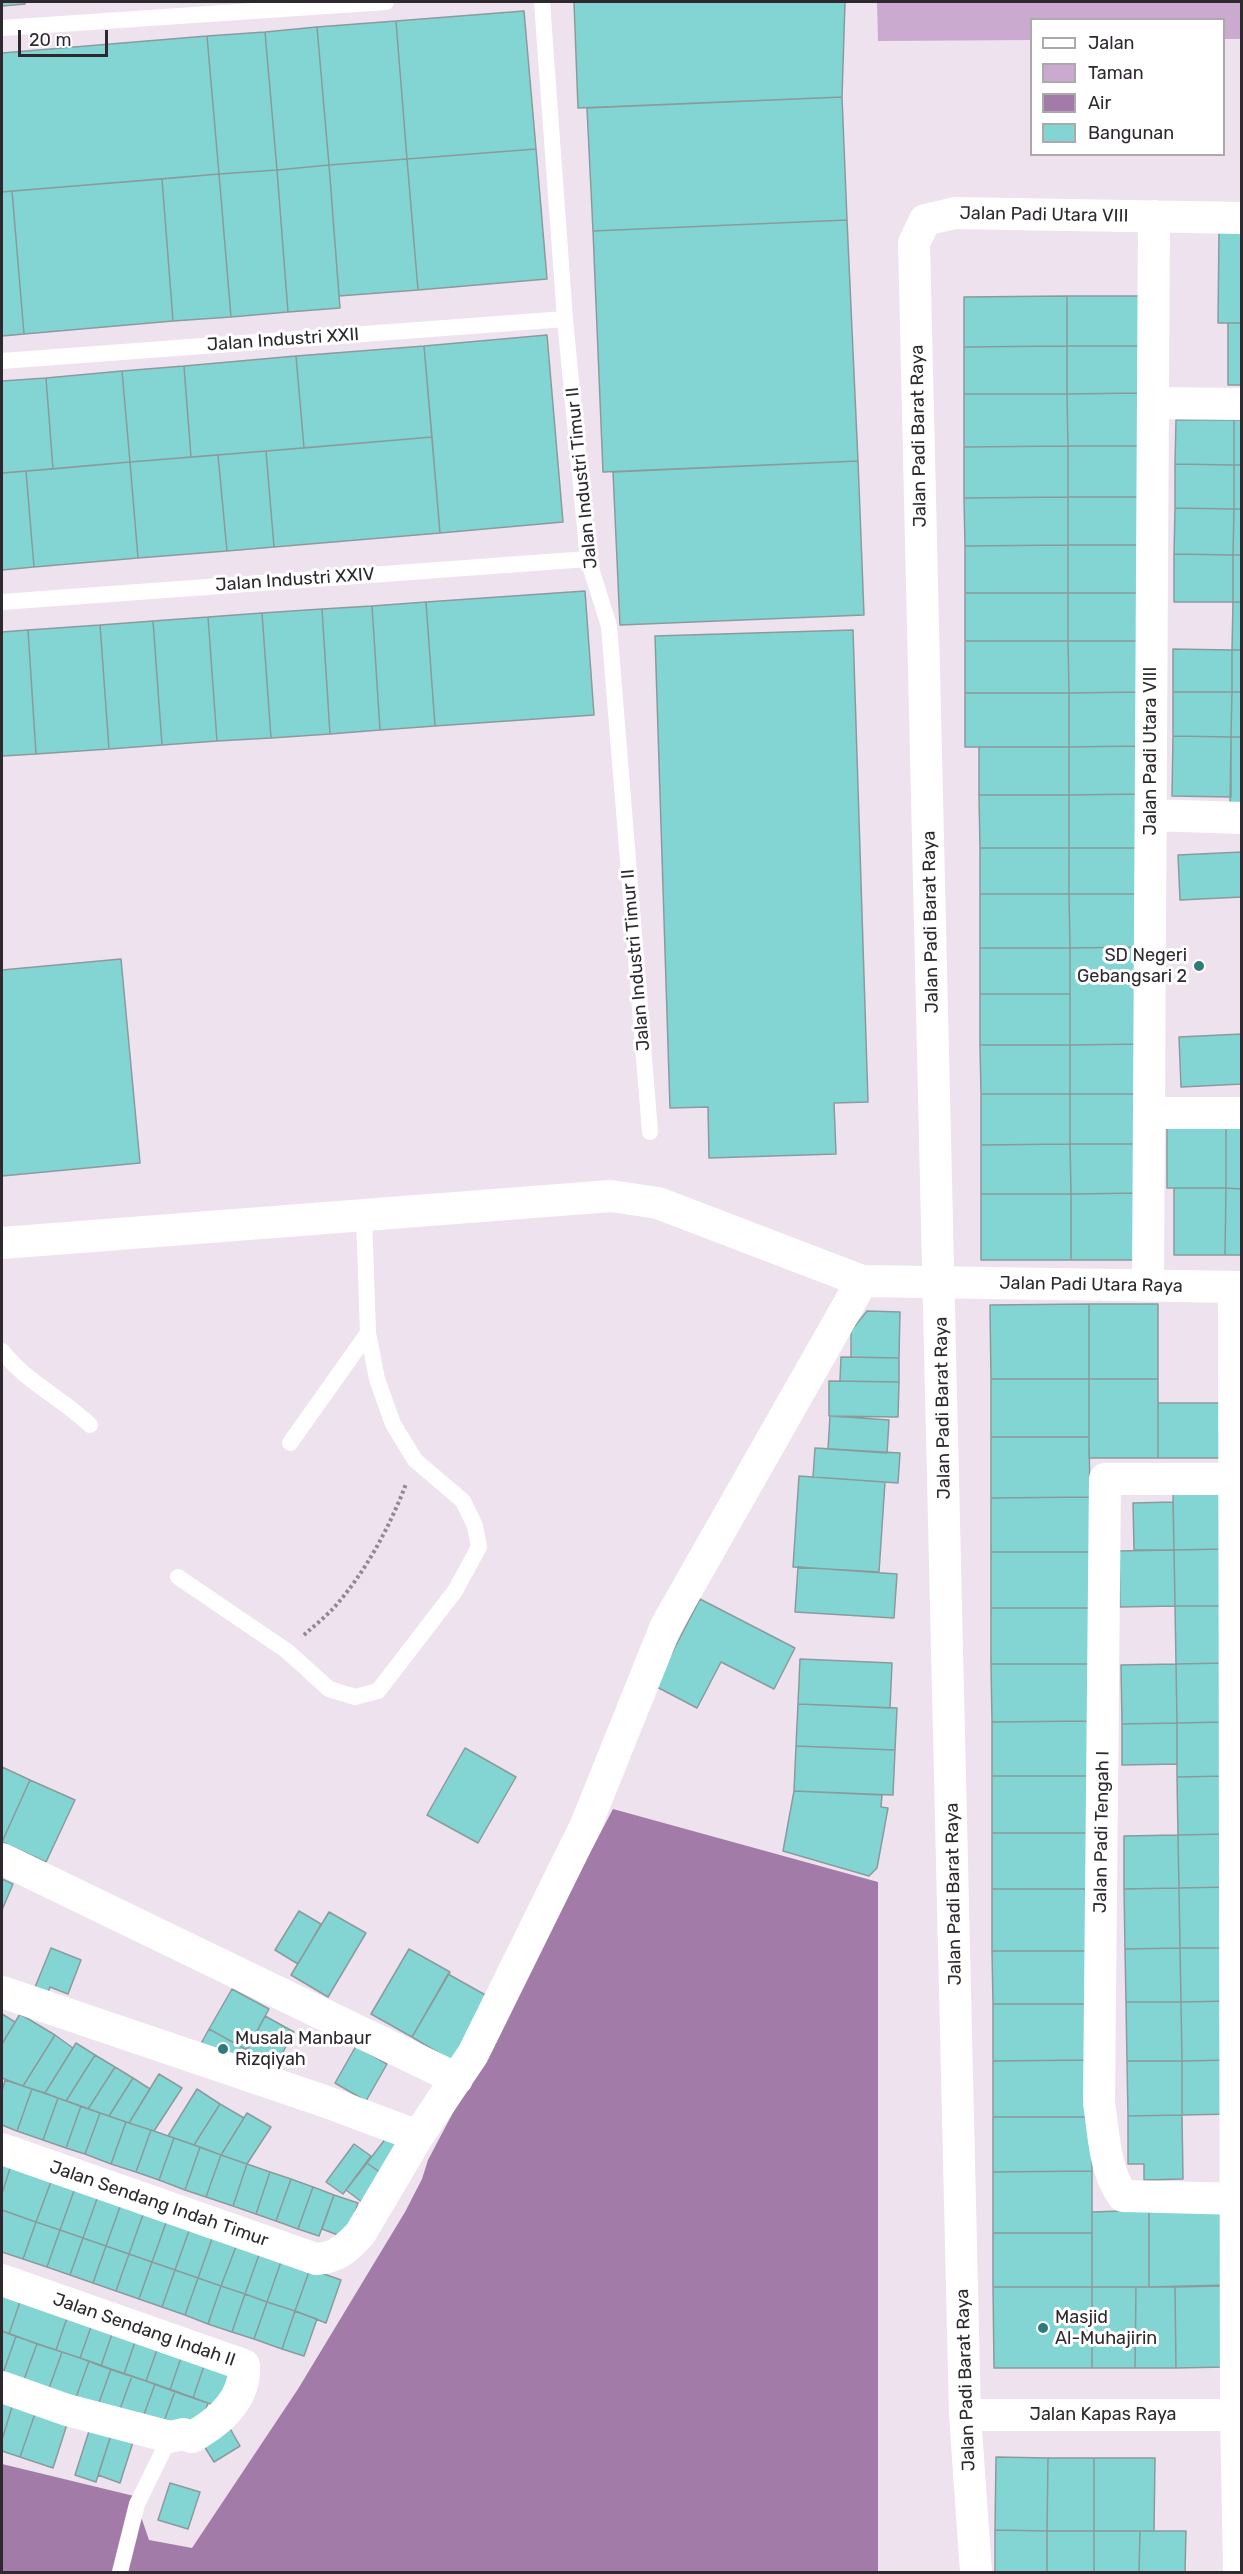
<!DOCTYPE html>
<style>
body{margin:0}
#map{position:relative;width:1243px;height:2574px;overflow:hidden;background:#ede2ee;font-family:Rubik,sans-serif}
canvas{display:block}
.frame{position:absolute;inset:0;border:3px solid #2d292e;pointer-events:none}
.legend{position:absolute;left:1030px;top:18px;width:195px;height:138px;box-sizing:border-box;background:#fff;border:2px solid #aba9ab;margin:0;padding:8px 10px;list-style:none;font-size:18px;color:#2d292e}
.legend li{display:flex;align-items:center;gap:12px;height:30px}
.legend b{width:30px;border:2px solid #aba9ab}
.scale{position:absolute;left:18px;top:30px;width:90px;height:27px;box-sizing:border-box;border:3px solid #2d292e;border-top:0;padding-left:8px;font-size:18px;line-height:21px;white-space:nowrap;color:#2d292e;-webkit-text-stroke:4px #fff;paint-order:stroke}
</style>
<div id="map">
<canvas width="1243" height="2574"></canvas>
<div class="frame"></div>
<ul class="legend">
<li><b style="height:8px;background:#fff"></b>Jalan</li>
<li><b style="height:16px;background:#caaace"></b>Taman</li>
<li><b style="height:16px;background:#a37ba8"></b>Air</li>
<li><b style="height:16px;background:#83d5d4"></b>Bangunan</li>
</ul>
<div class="scale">20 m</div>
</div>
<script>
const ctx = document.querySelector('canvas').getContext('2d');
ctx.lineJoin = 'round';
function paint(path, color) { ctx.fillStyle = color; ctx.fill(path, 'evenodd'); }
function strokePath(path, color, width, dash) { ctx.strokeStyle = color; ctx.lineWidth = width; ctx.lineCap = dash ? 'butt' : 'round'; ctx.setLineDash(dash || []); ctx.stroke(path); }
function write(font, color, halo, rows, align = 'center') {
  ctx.font = font + ' Rubik,sans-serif'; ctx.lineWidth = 6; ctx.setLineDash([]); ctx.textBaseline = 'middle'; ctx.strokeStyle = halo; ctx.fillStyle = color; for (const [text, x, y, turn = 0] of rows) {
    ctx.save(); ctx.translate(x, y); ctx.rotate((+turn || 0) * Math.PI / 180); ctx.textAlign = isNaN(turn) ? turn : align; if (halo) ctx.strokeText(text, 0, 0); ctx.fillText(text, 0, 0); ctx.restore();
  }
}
paint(new Path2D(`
 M877,2H1241V39H1224V20H1032L1031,40L878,41Z`), '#caaace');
paint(new Path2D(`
 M613,1809L878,1882V2572H2V2464L134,2496L149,2540L192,2548L298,2389L405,2212L422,2179L428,2160Z`), '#a37ba8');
const building = new Path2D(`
 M2,2H25V4L2,6Z
 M574,2H845L842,97L578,108Z
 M524,11L536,149L407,159L396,21Z
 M396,21L407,159L329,165L317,27Z
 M317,27L329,165L277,170L265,32Z
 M265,32L277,170L219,174L207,36Z
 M207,36L219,174L2,192V53Z
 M842,97L847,220L593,231L587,108Z
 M536,149L547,279L418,290L407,159Z
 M407,159L418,290L339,296L329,165Z
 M329,165L340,308L288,312L277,170Z
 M277,170L288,312L231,317L219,174Z
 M219,174L231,317L173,321L162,179Z
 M162,179L173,321L24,334L12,191Z
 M12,191L24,334L2,336V192Z
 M847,220L858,461L603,472L593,231Z
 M1219,231H1242V323H1218Z
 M1067,296H1139V346H1067Z
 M1067,296V346L964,347V297Z
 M1228,323H1242V385H1228Z
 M547,335L563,522L440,533L424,346Z
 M424,346L432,437L304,448L296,356Z
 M1067,346H1139V393L1067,394Z
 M1067,346V394H964V347Z
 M296,356L304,448L191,457L184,366Z
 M184,366L191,457L130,462L122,371Z
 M122,371L130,462L53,469L46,378Z
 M46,378L53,469L2,473V381Z
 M1139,393V446H1068L1067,394Z
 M964,394H1067L1068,446L964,447Z
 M1176,420H1234V465L1175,464Z
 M1234,420H1242V465H1234Z
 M432,437L440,533L274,547L266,451Z
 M1068,446H1139V497H1068Z
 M1068,446V497L964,498V447Z
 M266,451L274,547L227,551L218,455Z
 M218,455L227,551L138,558L130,462Z
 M858,461L864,615L620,625L613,472Z
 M130,462L138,558L34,567L26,471Z
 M1175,464L1234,465V509L1175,508Z
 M1234,465H1242V509H1234Z
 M26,471L34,567L2,570V473Z
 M1068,497H1139L1140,545H1068Z
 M1068,497V545L965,546L964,498Z
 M1175,508L1234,509L1233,555L1174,554Z
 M1234,509H1242V555H1233Z
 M1068,545H1140V593H1068Z
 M1068,545V593H965V546Z
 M1174,554L1233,555V602H1174Z
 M1233,555H1242V602H1233Z
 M585,591L594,715L435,726L426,602Z
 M965,593H1068V641H965Z
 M1068,593H1140V641H1068Z
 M426,602L435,726L380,730L372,606Z
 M1233,602H1242V650H1232Z
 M372,606L380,730L330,734L322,609Z
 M322,609L330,734L271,738L262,613Z
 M262,613L271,738L217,741L208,617Z
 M208,617L217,741L162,745L153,621Z
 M153,621L162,745L109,749L100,625Z
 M100,625L109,749L36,754L28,630Z
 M28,630L36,754L2,756V632Z
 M853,630L868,1102L834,1103L836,1154L709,1158L708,1107L670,1108L655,636Z
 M965,641H1068L1069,693H965Z
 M1068,641H1140V692L1069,693Z
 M1173,649L1232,650V692H1173Z
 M1232,650H1242V692H1232Z
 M1140,692V746L1069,747V693Z
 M1173,692H1232L1231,737L1173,736Z
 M1232,692H1242V737H1231Z
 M965,693H1069V747H965Z
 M1173,736L1231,737V797L1172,796Z
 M1231,737H1242V805H1230Z
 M1140,746L1141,794L1069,795V747Z
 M979,747H1069V795H979Z
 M1141,794V848H1069V795Z
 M979,795H1069V848H980Z
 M980,848H1069V894H980Z
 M1069,848H1141V894H1069Z
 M1242,852V897L1180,900L1178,855Z
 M980,894H1069L1070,948H980Z
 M1069,894H1141V947L1070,948Z
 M1141,947L1142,1044L1070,1045V948Z
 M980,948H1070V994H980Z
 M121,959L140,1163L2,1176V970Z
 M980,994H1070V1045H980Z
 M1242,1034V1084L1181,1087L1179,1037Z
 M1142,1044V1094H1070V1045Z
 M980,1045H1070V1094H981Z
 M981,1094H1070V1144L981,1145Z
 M1070,1094H1142V1144H1070Z
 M1167,1126H1226V1188H1167Z
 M1226,1126H1242V1189L1226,1188Z
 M1070,1144L1071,1194H981V1145Z
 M1070,1144H1142V1193L1071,1194Z
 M1174,1188H1226L1225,1255H1174Z
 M1226,1188L1242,1189V1255H1225Z
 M1142,1193L1143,1260H1071V1194Z
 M981,1194H1071V1260H981Z
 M1089,1304V1379H991L990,1305Z
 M1089,1304H1158V1379H1089Z
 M867,1311L900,1312L899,1358L851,1357V1331Z
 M841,1357L899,1358V1382L840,1381Z
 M991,1379H1089V1437H991Z
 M1089,1379H1158V1458H1089Z
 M829,1381L899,1382L898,1417L829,1416Z
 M1158,1403H1223V1458H1158Z
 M830,1416L889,1420L887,1453L828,1449Z
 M991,1437H1089L1090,1497L991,1498Z
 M815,1448L900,1453L898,1483L813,1477Z
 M799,1476L885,1482L879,1572L793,1567Z
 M1223,1491L1224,1549L1174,1550L1173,1492Z
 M1090,1497V1552H991V1498Z
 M1173,1502L1174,1550H1134L1133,1503Z
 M1224,1549L1225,1606H1175L1174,1550Z
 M1174,1550L1175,1606L1120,1607L1119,1551Z
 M991,1552H1090V1608H991Z
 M798,1567L897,1574L894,1618L795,1612Z
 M700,1599L795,1648L774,1689L721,1662L697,1708L655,1686Z
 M1175,1606H1225L1226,1663L1176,1664Z
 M991,1608H1090V1664H991Z
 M800,1659L892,1663L890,1708L798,1704Z
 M1226,1663V1722L1177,1723L1176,1664Z
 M991,1664H1090V1721L992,1722Z
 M1176,1664L1177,1723L1122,1724L1121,1665Z
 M798,1704L897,1708L895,1750L796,1746Z
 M1090,1721V1776H992V1722Z
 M1226,1722L1227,1776L1177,1777V1723Z
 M1177,1723V1764L1122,1765V1724Z
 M796,1746L895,1750L893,1795L794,1791Z
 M465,1748L516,1777L478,1843L427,1815Z
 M2,1767L30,1780L2,1842Z
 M992,1776H1090L1091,1833H992Z
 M1227,1776L1228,1834L1178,1835L1177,1777Z
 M30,1780L75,1800L46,1862L2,1842Z
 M794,1791L882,1795L881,1807L888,1808L877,1868L869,1876L783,1851Z
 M992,1833H1091V1889H992Z
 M1228,1834L1229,1887L1179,1888L1178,1835Z
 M1178,1835L1179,1888L1124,1889V1836Z
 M2,1879L13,1884L2,1910Z
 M1229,1887L1230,1948H1180L1179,1888Z
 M1179,1888L1180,1948L1125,1949L1124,1889Z
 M992,1889H1091V1951H992Z
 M299,1911L321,1924L298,1964L275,1950Z
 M329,1912L366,1933L328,1997L291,1975Z
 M51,1948L81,1960L68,1994L50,1987L46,1997L33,1992Z
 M1180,1948L1181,2002H1126L1125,1949Z
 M1180,1948H1230L1231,2001L1181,2002Z
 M409,1949L450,1972L412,2037L371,2014Z
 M992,1951H1091V2004H993Z
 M448,1974L489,1997L452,2061L412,2037Z
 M232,1989L269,2009L247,2050L209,2029Z
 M1231,2001V2060L1182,2061L1181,2002Z
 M1126,2002H1181L1182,2061H1127Z
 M993,2004H1091V2060L993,2061Z
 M2,2014L15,2022L2,2044Z
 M20,2014L55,2035L23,2086L2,2078V2044Z
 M265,2016L294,2032L268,2079L239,2064Z
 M209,2029L247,2050L239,2064L198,2049Z
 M55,2035L73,2048L45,2093L23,2086Z
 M76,2043L95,2055L66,2101L45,2093Z
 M356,2046L387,2064L366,2101L335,2083Z
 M95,2055L115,2067L88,2109L66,2101Z
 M1091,2060L1092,2117H993V2061Z
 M1231,2060L1232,2114L1182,2115V2061Z
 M1127,2061H1182V2115L1128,2116Z
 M115,2067L133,2078L109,2116L88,2109Z
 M159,2074L182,2088L154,2131L129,2123Z
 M133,2078L150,2089L129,2123L109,2116Z
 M5,2080L32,2089L17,2131L2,2125V2091Z
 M32,2089L58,2098L43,2140L17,2131Z
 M197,2089L220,2104L194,2145L168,2136Z
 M58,2098L81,2106L66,2148L43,2140Z
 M220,2104L244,2118L221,2155L194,2145Z
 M81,2106L100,2113L85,2154L66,2148Z
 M100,2113L126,2122L111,2164L85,2154Z
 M247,2113L271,2127L247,2164L221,2155Z
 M1182,2115L1183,2179L1144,2180V2164H1128V2116Z
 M993,2117H1092V2171L993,2172Z
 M126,2122L151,2130L136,2172L111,2164Z
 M151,2130L174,2138L159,2180L136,2172Z
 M174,2138L200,2147L185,2190L159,2180Z
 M386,2138L405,2151L385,2176L367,2163Z
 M354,2144L371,2156L343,2194L326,2182Z
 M200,2147L221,2155L206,2197L185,2190Z
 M221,2155L247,2164L233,2206L206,2197Z
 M2,2162L11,2165L2,2194Z
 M367,2163L388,2178L367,2206L346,2190Z
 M247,2164L270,2172L256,2214L233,2206Z
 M11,2165L52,2179L36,2222L2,2210V2194Z
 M1092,2171V2233H993V2172Z
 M270,2172L291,2179L276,2221L256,2214Z
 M52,2179L75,2188L60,2230L36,2222Z
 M291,2179L313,2187L298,2229L276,2221Z
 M313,2187L334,2195L319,2236L298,2229Z
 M75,2188L98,2196L83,2238L60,2230Z
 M334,2195L358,2203L346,2238L322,2229Z
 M98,2196L121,2204L106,2246L83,2238Z
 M121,2204L144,2212L129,2254L106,2246Z
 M2,2210L36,2222L23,2259L2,2252Z
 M1149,2210H1227V2285L1149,2287Z
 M1149,2210V2287H1092V2212Z
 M144,2212L167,2220L152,2262L129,2254Z
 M167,2220L190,2228L175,2270L152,2262Z
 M36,2222L60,2230L47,2267L23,2259Z
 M190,2228L213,2236L198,2278L175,2270Z
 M60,2230L83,2238L70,2275L47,2267Z
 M993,2233H1092V2287H993Z
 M213,2236L237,2244L221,2286L198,2278Z
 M83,2238L106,2246L93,2283L70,2275Z
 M237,2244L260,2252L245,2294L221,2286Z
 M106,2246L129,2254L116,2291L93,2283Z
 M260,2252L282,2259L267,2302L245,2294Z
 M129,2254L152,2262L139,2299L116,2291Z
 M282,2259L310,2269L295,2311L267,2302Z
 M152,2262L175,2270L162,2307L139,2299Z
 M310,2269L341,2280L326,2323L295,2311Z
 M175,2270L198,2278L185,2315L162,2307Z
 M198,2278L221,2286L208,2324L185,2315Z
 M221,2286L245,2294L232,2332L208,2324Z
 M1226,2286V2367L1176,2368L1175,2287Z
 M993,2287H1092V2368H994Z
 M1092,2287H1136L1135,2368H1092Z
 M1136,2287H1175L1176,2368H1135Z
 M2,2292L21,2299L9,2334L2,2331Z
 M245,2294L267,2302L254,2339L232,2332Z
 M21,2299L68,2315L56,2350L9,2334Z
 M267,2302L295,2311L282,2349L254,2339Z
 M295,2311L317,2319L304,2356L282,2349Z
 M68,2315L92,2324L80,2358L56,2350Z
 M92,2324L113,2331L101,2366L80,2358Z
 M2,2331L16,2336L2,2376Z
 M113,2331L136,2339L124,2374L101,2366Z
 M16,2336L37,2344L22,2385L2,2376Z
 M136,2339L158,2347L146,2381L124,2374Z
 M37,2344L62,2352L47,2394L22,2385Z
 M158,2347L182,2355L170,2390L146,2381Z
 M62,2352L89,2361L74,2403L47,2394Z
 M182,2355L205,2363L193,2398L170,2390Z
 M89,2361L111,2369L96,2411L74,2403Z
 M205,2363L232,2372L220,2407L193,2398Z
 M111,2369L132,2376L119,2412L96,2411Z
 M132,2376L155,2384L142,2420L119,2412Z
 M155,2384L175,2391L162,2427L142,2420Z
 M175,2391L208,2403L199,2429L162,2427Z
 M2,2396L14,2400L2,2440Z
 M14,2400L37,2408L20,2457L2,2451V2440Z
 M37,2408L69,2418L53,2468L20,2457Z
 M91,2425L112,2432L96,2482L75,2475Z
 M228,2425L240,2446L214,2462L201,2441Z
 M112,2432L134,2439L120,2483L98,2475Z
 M996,2457L1048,2458L1047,2531L995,2530Z
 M1048,2458H1094V2531H1047Z
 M1094,2458H1155L1154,2531H1094Z
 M170,2483L200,2492L188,2529L158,2520Z
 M995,2530L1047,2531V2572H995Z
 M1047,2531H1094V2572H1047Z
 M1094,2531H1140L1139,2572H1094Z
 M1140,2531H1186L1185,2572H1139Z`);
paint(building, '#83d5d4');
strokePath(building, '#8a9b9b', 1.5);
strokePath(new Path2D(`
 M304,1635C315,1625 328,1615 338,1603C367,1569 390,1526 406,1484`), '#918992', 4, [3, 3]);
strokePath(new Path2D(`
 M542,2L565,319L588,559L609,626L650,1132
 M2,28L386,2
 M2,361L565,319
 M2,602L588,559
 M2,1351C26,1382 62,1398 90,1425
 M290,1443L368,1333
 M178,1577L287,1651L329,1689L355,1697L378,1691L455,1591L479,1547L475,1526L463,1501L415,1460L393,1424L377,1379L368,1333L364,1216
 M120,2572L137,2504L170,2437`), '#fff', 16);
strokePath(new Path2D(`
 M1153,403L1242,404
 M1151,815L1242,818
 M1149,1113H1242
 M2,1243L611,1196L658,1203L862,1281L1242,1287
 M1148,1285L1154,216
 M1234,1287L1236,2415L1239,2572
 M1242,1479H1105L1099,2103C1104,2134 1104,2170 1123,2196L1242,2199
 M2,1859L457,2079
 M2,1992L324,2101L418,2136
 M2,2149L316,2259C336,2258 346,2249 360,2234L418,2136L473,2054L586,1825L666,1626L862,1281
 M2,2280L244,2365C246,2399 219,2422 192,2437L183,2434L170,2437L67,2410L2,2387
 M965,2415H1242
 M976,2572L965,2415L914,243L925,220L955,213L1242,218`), '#fff', 32);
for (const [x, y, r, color] of [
 [1199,966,6,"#317a7a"],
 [223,2049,6,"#317a7a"],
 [1043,2328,6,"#317a7a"]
]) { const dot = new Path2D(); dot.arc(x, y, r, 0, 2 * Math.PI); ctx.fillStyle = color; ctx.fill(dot); strokePath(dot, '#fff', 2); }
write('18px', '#2d292e', '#fff', [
 ["Jalan Padi Utara VIII",1044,215,1],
 ["Jalan Industri XXII",283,340,-4],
 ["Jalan Padi Barat Raya",919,436,-91],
 ["Jalan Industri Timur II",582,478,-96],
 ["Jalan Industri XXIV",295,580,-4],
 ["Jalan Padi Utara VIII",1151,751,-90],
 ["Jalan Padi Barat Raya",931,922,-91],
 ["Jalan Industri Timur II",636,960,-95],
 ["Jalan Padi Utara Raya",1091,1285,1],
 ["Jalan Padi Barat Raya",943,1408,-91],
 ["Jalan Padi Tengah I",1102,1832,-89],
 ["Jalan Padi Barat Raya",954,1894,-91],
 ["Jalan Sendang Indah Timur",159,2204,19],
 ["Jalan Sendang Indah II",144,2330,19],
 ["Jalan Padi Barat Raya",966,2380,-92],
 ["Jalan Kapas Raya",1103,2415]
]);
write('18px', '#2d292e', '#fff', [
 ["SD Negeri",1187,956,"right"],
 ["Gebangsari 2",1187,977,"right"],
 ["Musala Manbaur",235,2039],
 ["Rizqiyah",235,2060],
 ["Masjid",1055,2318],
 ["Al-Muhajirin",1055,2339]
], 'left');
</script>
